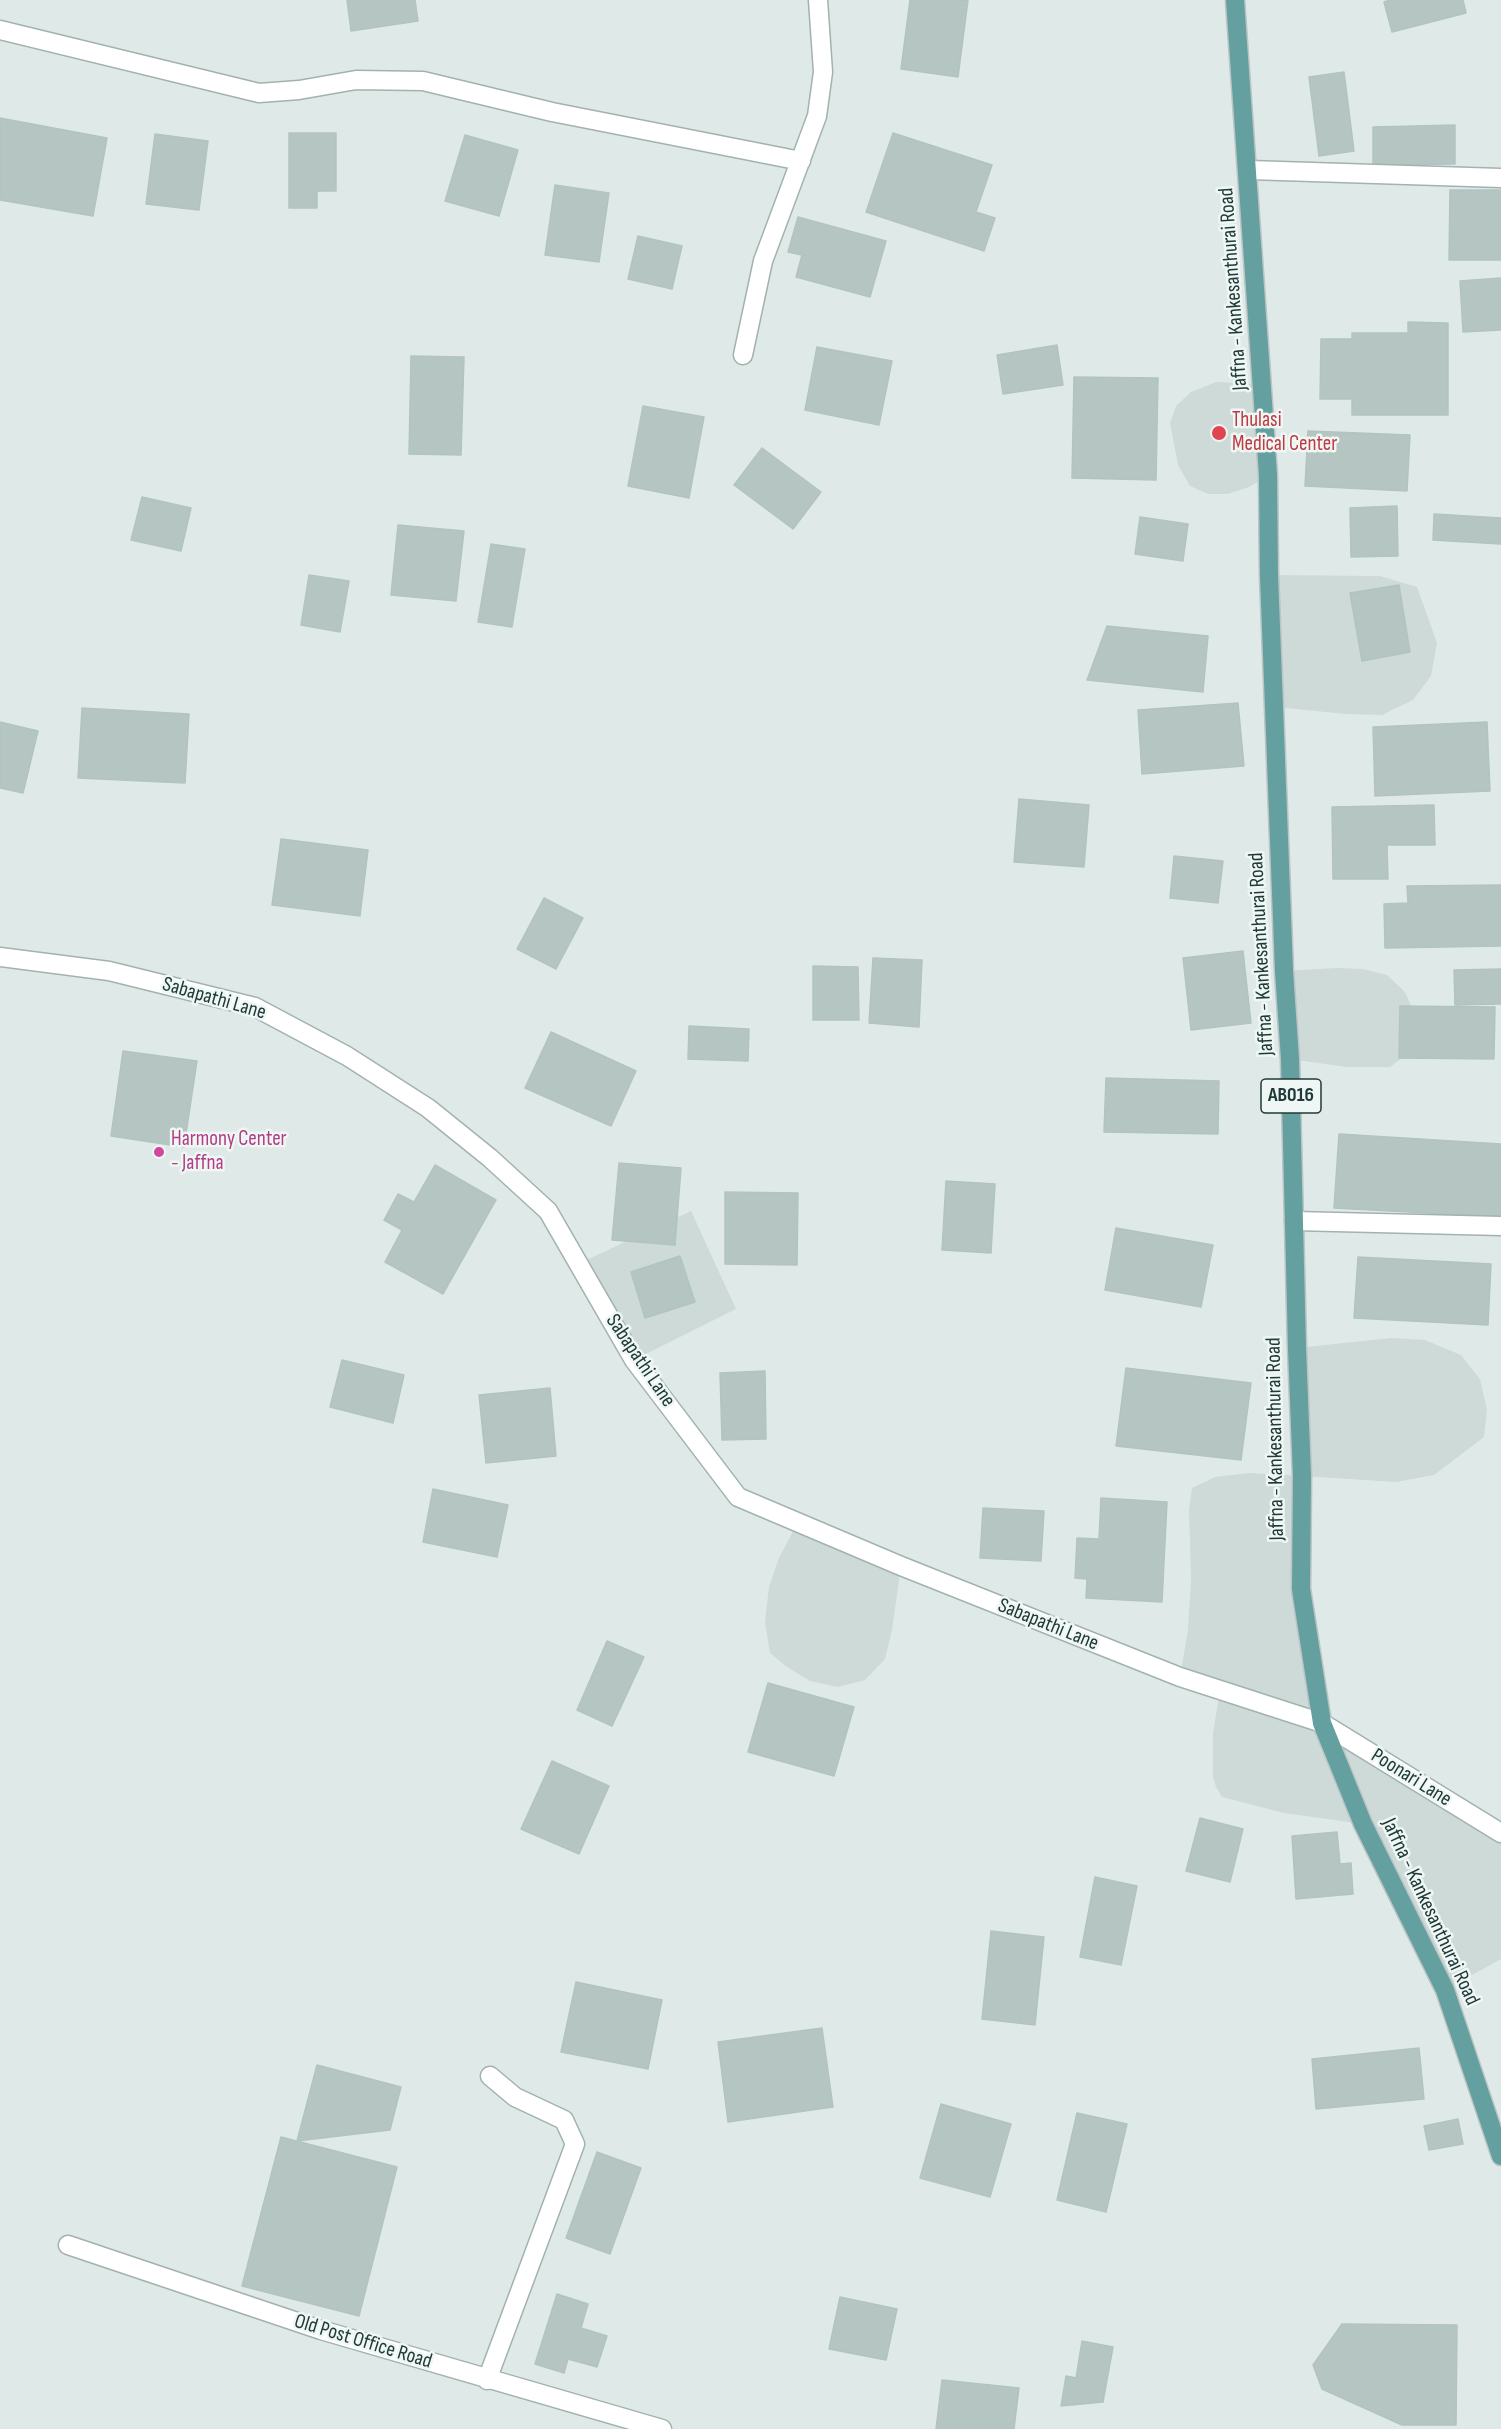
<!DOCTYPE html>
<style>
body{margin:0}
canvas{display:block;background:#dfeae8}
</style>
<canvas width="1501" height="2429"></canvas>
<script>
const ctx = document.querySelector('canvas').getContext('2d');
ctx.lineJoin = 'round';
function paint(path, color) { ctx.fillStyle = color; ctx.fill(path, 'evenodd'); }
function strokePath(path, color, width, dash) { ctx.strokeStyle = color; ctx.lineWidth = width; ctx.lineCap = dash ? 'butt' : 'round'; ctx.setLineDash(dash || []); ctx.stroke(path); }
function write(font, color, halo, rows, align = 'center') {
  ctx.font = font + ' "Sofia Sans Condensed",sans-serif'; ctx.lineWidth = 5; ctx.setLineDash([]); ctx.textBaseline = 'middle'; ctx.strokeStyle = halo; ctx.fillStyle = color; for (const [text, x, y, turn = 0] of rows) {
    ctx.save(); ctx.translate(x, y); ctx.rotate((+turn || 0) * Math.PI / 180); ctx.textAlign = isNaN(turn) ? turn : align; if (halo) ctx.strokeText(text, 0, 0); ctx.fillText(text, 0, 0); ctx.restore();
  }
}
paint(new Path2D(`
 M1216,382L1262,384L1268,475L1249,487L1228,494H1208L1190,486L1178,465L1170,423L1176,406L1191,392Z
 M1269,575L1380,576L1417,587L1437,643L1431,676L1413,700L1382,715L1346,714L1275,707Z
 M1337,968L1363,969L1387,975L1405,992L1411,1005L1413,1018L1410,1042L1402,1058L1390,1067H1347L1290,1059L1284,971Z
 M691,1211L736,1309L634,1360L578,1264Z
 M1391,1338L1425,1340L1461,1355L1480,1379L1487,1410L1484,1437L1434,1475L1396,1482L1302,1476L1301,1589L1322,1723L1501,1833V1959L1445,1990L1363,1824L1284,1813L1222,1797L1216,1787L1213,1776V1733L1220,1690L1180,1677L1188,1630L1191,1579L1189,1509L1192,1488L1215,1477L1249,1473L1302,1476L1297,1348Z
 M798,1522L901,1566L892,1630L885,1659L865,1680L838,1687L810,1681L787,1667L770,1653L765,1622L769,1587L779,1558Z`), '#cddad7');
const building = new Path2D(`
 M347,0H415L418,21L351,31Z
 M910,0H968L958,77L901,69Z
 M1390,0H1463L1466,13L1392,32L1384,2Z
 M1344,72L1354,151L1319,156L1309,77Z
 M0,118L107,138L93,216L0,200Z
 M1455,125V164L1373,165V127Z
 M289,133H336V191H317V208H289Z
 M893,133L992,165L976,212L995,218L984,251L866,212Z
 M155,134L208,141L199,210L146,204Z
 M465,135L518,150L499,216L445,201Z
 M555,185L609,193L599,262L545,255Z
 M1450,190H1501V260H1449Z
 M798,217L886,241L870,297L796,277L802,255L788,252Z
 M638,236L682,246L672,289L628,279Z
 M1501,278V330L1463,332L1460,281Z
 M1408,322L1448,323V415H1352V399H1320L1321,339H1352V333H1408Z
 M1057,345L1063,385L1003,394L997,355Z
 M817,347L892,361L879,425L805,410Z
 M411,356L464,357L461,455L409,454Z
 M1074,377L1158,378L1156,480L1072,478Z
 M643,406L704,417L689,498L628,486Z
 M1308,431L1410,435L1407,491L1305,486Z
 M762,448L821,492L793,529L734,485Z
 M142,497L191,508L181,551L131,540Z
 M1397,506L1398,556L1351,557L1350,508Z
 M1434,514L1501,518V544L1433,540Z
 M1140,517L1188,524L1183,561L1135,554Z
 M398,525L464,531L456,601L391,595Z
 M491,544L525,549L512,627L478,622Z
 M309,575L349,581L340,632L301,625Z
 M1399,585L1410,652L1362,661L1350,593Z
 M1107,626L1208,636L1203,692L1087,680Z
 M1238,703L1244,766L1142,774L1138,710Z
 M82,708L189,714L185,783L78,778Z
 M0,722L38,731L23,793L0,788Z
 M1487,722L1490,791L1375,796L1373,727Z
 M1019,799L1089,805L1084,867L1014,862Z
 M1434,805L1435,845H1387L1388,879H1333L1332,807Z
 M281,839L368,850L360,916L272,905Z
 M1174,856L1223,861L1218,903L1170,898Z
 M1501,885V946L1385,948L1384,904L1408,903L1407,886Z
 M544,898L583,918L556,969L517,949Z
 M1243,951L1251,1023L1191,1030L1183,958Z
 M873,958L922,960L919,1027L869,1023Z
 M813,966L858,967L859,1020H813Z
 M1501,969V1004L1455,1005L1454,970Z
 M1400,1006L1495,1007L1494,1059L1399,1058Z
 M689,1026L749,1029L748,1061L688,1059Z
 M551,1032L636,1071L611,1126L525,1088Z
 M123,1051L197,1061L184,1147L111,1136Z
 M1106,1078L1219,1081L1218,1134L1104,1132Z
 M1339,1134L1501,1144V1217L1334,1208Z
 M619,1163L681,1168L675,1245L612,1240Z
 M435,1165L496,1200L443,1294L385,1262L402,1230L384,1220L398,1194L414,1202Z
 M946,1181L995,1184L991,1253L942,1250Z
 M725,1192L798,1193L797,1265L725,1264Z
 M1116,1228L1213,1245L1201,1307L1105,1290Z
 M680,1256L695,1302L645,1318L631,1272Z
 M1358,1257L1491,1264L1488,1325L1354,1318Z
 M342,1360L404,1375L393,1423L330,1407Z
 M1126,1368L1251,1383L1241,1460L1116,1446Z
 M765,1371L766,1439L722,1440L720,1373Z
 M550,1388L556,1456L486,1463L479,1395Z
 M433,1489L508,1505L497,1557L423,1542Z
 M1101,1498L1167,1502L1162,1602L1086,1598L1087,1579L1075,1578L1077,1538L1099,1539Z
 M983,1508L1044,1511L1041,1561L980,1558Z
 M607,1641L644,1657L612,1726L577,1710Z
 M768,1683L854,1707L834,1776L748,1752Z
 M552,1761L609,1786L579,1854L521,1829Z
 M1200,1818L1243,1829L1230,1882L1186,1871Z
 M1337,1832L1340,1864L1351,1863L1353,1894L1296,1899L1292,1836Z
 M1095,1877L1137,1886L1121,1965L1080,1957Z
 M991,1931L1044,1937L1035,2025L982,2019Z
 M576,1982L662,2000L648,2069L561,2052Z
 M822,2028L833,2107L728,2122L718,2042Z
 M1419,2048L1424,2099L1316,2109L1312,2059Z
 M317,2065L401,2087L390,2130L297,2141Z
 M941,2104L1011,2124L990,2197L920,2178Z
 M1077,2113L1127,2124L1106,2212L1057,2200Z
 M1458,2119L1463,2144L1429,2150L1424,2126Z
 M281,2137L397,2167L359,2316L242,2286Z
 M597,2152L641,2168L610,2254L566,2238Z
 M557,2294L588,2304L581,2328L607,2336L597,2367L568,2359L564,2373L535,2364Z
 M840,2297L897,2309L886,2360L829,2349Z
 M1342,2324L1457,2325L1456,2425H1402L1322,2389L1313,2365Z
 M1082,2341L1113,2347L1103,2402L1061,2406L1066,2376L1076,2378Z
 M942,2380L1019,2388L1014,2429H936Z`);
paint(building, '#b4c5c2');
strokePath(building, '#b1c4c1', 1.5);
const lane = new Path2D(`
 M1249,170L1501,178`);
const street = new Path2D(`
 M0,30L259,93L299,90L356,80L423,81L552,112L801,161
 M743,355L763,261L817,116L823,72L818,0
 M0,957L109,971L255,1007L347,1056L428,1108L490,1158L548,1211L634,1360L738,1497L901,1566L1180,1677L1322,1723L1501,1833
 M1294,1221L1501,1226
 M68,2245L321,2330L662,2429
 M487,2380L575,2144L564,2120L515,2097L490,2076`);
const primary = new Path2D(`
 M1235,0L1268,475L1269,575L1284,971L1290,1059L1297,1348L1302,1476L1301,1589L1322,1723L1363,1824L1445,1990L1501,2156`);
strokePath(lane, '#a2b2b0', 21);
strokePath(street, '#a2b2b0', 21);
strokePath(primary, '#bcc4c4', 21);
strokePath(lane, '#fff', 18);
strokePath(street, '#fff', 18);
strokePath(primary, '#63a09f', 18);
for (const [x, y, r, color] of [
 [1219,433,8,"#e0444e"],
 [159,1152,6,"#d1479c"]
]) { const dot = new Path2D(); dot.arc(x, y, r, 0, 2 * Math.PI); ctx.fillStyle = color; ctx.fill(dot); strokePath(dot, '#eff7f5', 2); }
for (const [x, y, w] of [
 [1291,1096,60]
]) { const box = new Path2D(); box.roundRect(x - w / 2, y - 17, w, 34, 4.5); ctx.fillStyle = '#eff7f5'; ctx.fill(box); strokePath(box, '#203a39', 1.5); }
write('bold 20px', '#203a39', null, [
 ["AB016",1291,1096]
]);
write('21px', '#203a39', '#eff7f5', [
 ["Jaffna - Kankesanthurai Road",1234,289,-94],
 ["Jaffna - Kankesanthurai Road",1262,954,-93],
 ["Sabapathi Lane",214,999,16],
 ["Sabapathi Lane",640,1361,56],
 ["Jaffna - Kankesanthurai Road",1276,1439,-91],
 ["Sabapathi Lane",1048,1625,22],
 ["Poonari Lane",1411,1778,32],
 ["Jaffna - Kankesanthurai Road",1430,1912,65],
 ["Old Post Office Road",363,2342,17]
]);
write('21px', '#be3a42', '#eff7f5', [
 ["Thulasi",1232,421],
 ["Medical Center",1232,445]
], 'left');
write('21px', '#b23c85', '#eff7f5', [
 ["Harmony Center",171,1140],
 ["- Jaffna",171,1164]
], 'left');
</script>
